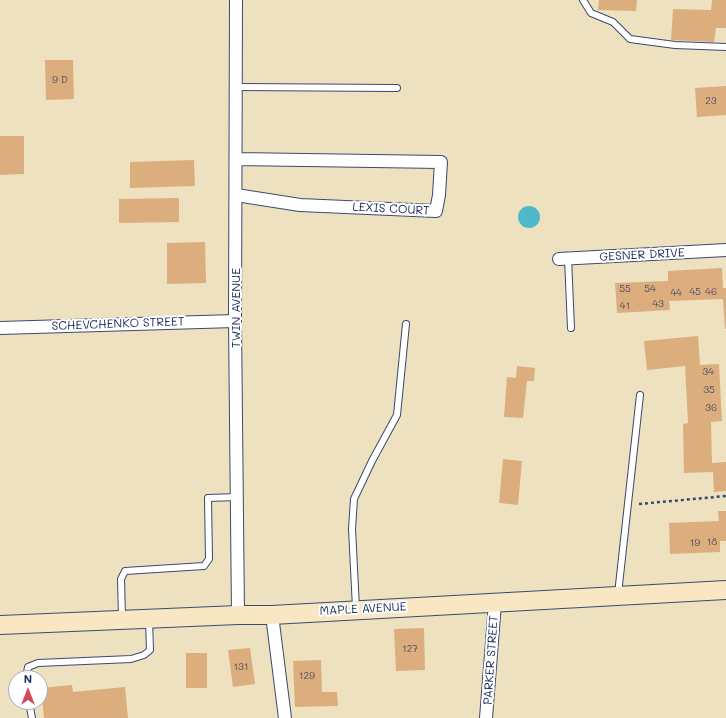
<!DOCTYPE html>
<style>
body{margin:0}
#map{position:relative;width:726px;height:718px;overflow:hidden;background:#ede1c0;font-family:Mali,sans-serif}
canvas{display:block}
.north{position:absolute;left:8px;top:670px;width:40px;height:40px;box-sizing:border-box;background:#fff;border:1px solid #a4acbf;border-radius:50%;rotate:0deg;font-size:11px;font-weight:700;line-height:16px;text-align:center;color:#1b2f5e}
.north::after{content:'';display:block;margin:auto;width:14px;height:18px;background:#d1495b;clip-path:polygon(50% 0,100% 100%,50% 72%,0 100%)}
</style>
<div id="map">
<canvas width="726" height="718"></canvas>
<div class="north">N</div>
</div>
<script>
const ctx = document.querySelector('canvas').getContext('2d');
ctx.lineJoin = 'round';
function paint(path, color) { ctx.fillStyle = color; ctx.fill(path, 'evenodd'); }
function strokePath(path, color, width, dash) { ctx.strokeStyle = color; ctx.lineWidth = width; ctx.lineCap = dash ? 'butt' : 'round'; ctx.setLineDash(dash || []); ctx.stroke(path); }
function write(font, color, halo, rows, align = 'center') {
  ctx.font = font + ' Mali,sans-serif'; ctx.lineWidth = 4; ctx.setLineDash([]); ctx.textBaseline = 'middle'; ctx.strokeStyle = halo; ctx.fillStyle = color; for (const [text, x, y, turn = 0] of rows) {
    ctx.save(); ctx.translate(x, y); ctx.rotate((+turn || 0) * Math.PI / 180); ctx.textAlign = isNaN(turn) ? turn : align; if (halo) ctx.strokeText(text, 0, 0); ctx.fillText(text, 0, 0); ctx.restore();
  }
}
paint(new Path2D(`
 M518 217a11 11 0 1 1 22 0a11 11 0 1 1-22 0Z`), '#4eb9cb');
paint(new Path2D(`
 M599,0H637L636,11L598,10Z
 M712,0H726V28H716L714,42L671,40L673,9L711,10Z
 M45,60H73L74,99L46,100Z
 M726,86V115L697,117L695,88Z
 M0,136H24V174L0,175Z
 M194,160L195,186L130,188V162Z
 M179,198V222L119,223V199Z
 M205,242L206,283L167,284V243Z
 M722,268L723,288H726V329H725L723,299L669,301L670,310L617,313L615,283L668,281V271Z
 M698,336L700,365L719,364L722,421L711,422L712,463L726,462V491L714,492L713,472L684,473L683,424L688,423L685,366L647,370L644,341Z
 M517,366L535,368L534,381H527L523,418L504,417L507,377L516,378Z
 M503,459L522,461L518,505L499,503Z
 M718,511H726V541H720V552L670,554L669,523L719,521Z
 M424,628L425,670L396,671L394,629Z
 M250,648L255,684L233,687L228,650Z
 M186,653H207V688H186Z
 M321,660L322,692H337L338,706L295,707L293,661Z
 M72,685L73,692L125,687L128,718H44L41,688Z`), '#dcae7e');
const lane = new Path2D(`
 M583,0L591,13L613,22L630,39L675,45L726,47
 M236,87L397,88
 M568,258L571,328
 M618,594L640,395
 M356,608L352,529L354,499L372,461L397,415L406,324
 M122,618L121,579L125,571L204,566L209,559L208,498L237,497
 M26,678L28,667L38,663L131,659L144,655L150,650L149,620
 M29,702L32,718`);
const street = new Path2D(`
 M236,0L235,321L238,615
 M236,159L441,162L439,195L436,211L300,205L236,195
 M559,259L726,250
 M0,328L235,321
 M272,615L285,718
 M486,718L495,603`);
const secondary = new Path2D(`
 M0,625L238,615H272L726,590`);
strokePath(lane, '#3a4a6d', 8);
strokePath(street, '#3a4a6d', 14);
strokePath(secondary, '#3a4a6d', 20);
strokePath(new Path2D(`
 M639,504L726,496`), '#3a4a6d', 2.5, [3, 3]);
strokePath(lane, '#fff', 6);
strokePath(street, '#fff', 12);
strokePath(secondary, '#f9e7c3', 18);
write('10px', '#4b4f66', null, [
 ["9 D",60,80],
 ["23",711,101],
 ["55",625,289],
 ["54",650,289],
 ["45",695,292],
 ["46",711,292],
 ["44",676,293],
 ["43",658,304],
 ["41",625,306],
 ["34",708,372],
 ["35",709,390],
 ["36",711,408],
 ["18",712,542],
 ["19",695,543],
 ["127",410,649],
 ["131",241,667],
 ["129",307,676]
]);
write('12px', '#1b2f5e', '#fff', [
 ["LEXIS COURT",391,209,3],
 ["GESNER DRIVE",642,255,-3],
 ["TWIN AVENUE",236,308,-90],
 ["SCHEVCHENKO STREET",118,324,-2],
 ["MAPLE AVENUE",363,609,-3],
 ["PARKER STREET",491,660,-86]
]);
</script>
